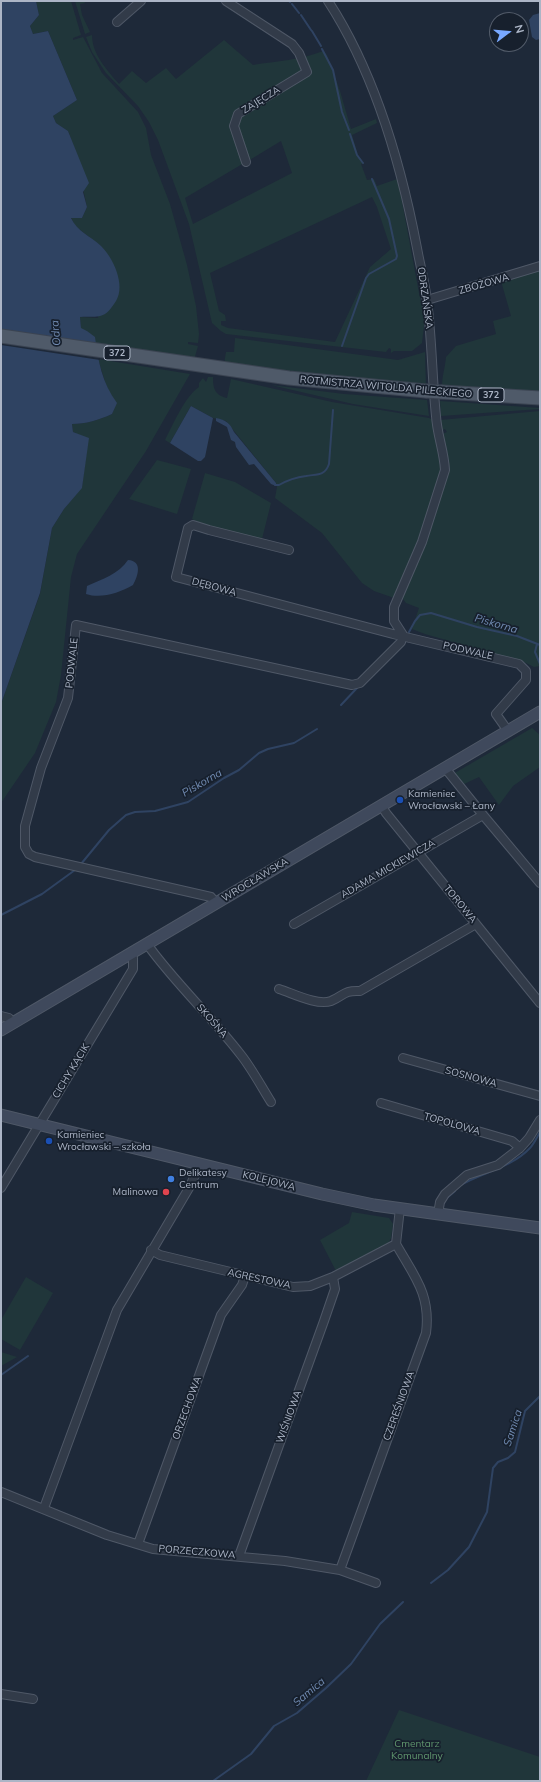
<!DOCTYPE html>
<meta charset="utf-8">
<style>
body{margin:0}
#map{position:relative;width:541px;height:1782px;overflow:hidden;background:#1e2939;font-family:Mulish,sans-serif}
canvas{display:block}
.frame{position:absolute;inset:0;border:2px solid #acb5c6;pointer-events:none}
.north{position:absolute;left:489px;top:12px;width:40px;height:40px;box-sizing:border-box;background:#17202d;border:1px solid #535c6a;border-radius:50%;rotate:74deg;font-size:11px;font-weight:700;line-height:16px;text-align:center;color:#acb5c6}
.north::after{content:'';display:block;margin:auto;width:14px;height:18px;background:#78a8ff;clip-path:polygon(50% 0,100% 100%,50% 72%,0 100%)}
</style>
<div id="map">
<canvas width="541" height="1782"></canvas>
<div class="frame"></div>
<div class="north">N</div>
</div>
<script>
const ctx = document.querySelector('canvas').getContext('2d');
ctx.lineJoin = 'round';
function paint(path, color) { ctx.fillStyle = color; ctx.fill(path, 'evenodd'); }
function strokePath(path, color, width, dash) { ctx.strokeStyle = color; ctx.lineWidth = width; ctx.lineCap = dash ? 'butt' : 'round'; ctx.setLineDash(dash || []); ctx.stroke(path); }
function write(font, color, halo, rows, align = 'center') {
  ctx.font = font + ' Mulish,sans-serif'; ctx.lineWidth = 3.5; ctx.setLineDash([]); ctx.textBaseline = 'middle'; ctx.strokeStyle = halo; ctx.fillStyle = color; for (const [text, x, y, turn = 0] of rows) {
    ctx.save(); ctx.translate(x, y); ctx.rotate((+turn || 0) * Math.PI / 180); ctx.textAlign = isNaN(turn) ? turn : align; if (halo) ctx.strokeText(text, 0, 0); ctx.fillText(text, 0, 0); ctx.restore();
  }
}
paint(new Path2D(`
 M36,1H71L81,35L73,38V40L83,37L102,73L138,112L146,128L151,155L170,204L187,265L196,306L199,334L198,343L188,342V344L198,346L194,360L96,344L87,331L81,329L80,317L98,318L101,246L75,226L71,217L82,218L87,207L74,147L68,131L56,123L53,116L77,100L48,31L33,34L30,26L39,15Z
 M75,1H84L85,3L80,4L82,15L90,32L85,34Z
 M92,35C92,54 107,70 119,84L132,71L146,83L166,68L176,79L224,40L253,65C276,61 301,60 323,51L327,55L340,91L351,129L376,119L377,123L352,135L358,155L364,163L361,164L367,180L374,179L377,186L397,179L400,191L419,293L425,317L422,343L412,351H394L391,353V349L389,348L386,352L226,334L221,331L212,323L189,224L158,140L149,122L138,106L106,73L92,52L86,37ZM234,116L248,161L281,141L292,173L193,224L185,198L244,163ZM372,197L377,207L391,249L370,267L335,342L228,328L221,325V321H226L225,315L219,311L210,273Z
 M540,270V394L442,388C442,375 445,369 446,357L456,346L496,334L493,321L511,316L501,281Z
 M235,338L398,360L425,352L426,387L224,364L226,352H234Z
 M98,359L190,374L146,451L77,554L71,577L61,675L56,702L35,753L1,803V704L40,594L52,528L64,509L82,487L88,439L73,432L72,424C86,424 99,420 112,414L116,403L108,391Z
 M208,377H213C213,389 215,395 227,398L231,379L332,402L429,418L433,420L443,466L427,522L394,598L374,591L362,583L322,533L275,498L277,487L276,483L226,421L213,418L191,406L170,443L165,440C173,425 185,396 199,387V383L203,378L206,382Z
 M271,385L344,394L427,400L429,416L353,404Z
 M440,401L540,408V409L441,416Z
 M540,411V666L534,667L526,663L425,634L412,629L419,608L406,603L401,596L427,537L447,475L442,434L447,432L445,429L441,431L440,420Z
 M157,460L191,469L177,514L129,499Z
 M205,473L235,482L271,503L262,539L206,526L192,519Z
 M532,728L540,735V767L513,786L499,805L479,777L462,785L453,774Z
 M352,1212L389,1218L393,1224L391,1238L388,1244L336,1271L320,1240L349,1223Z
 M26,1277L53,1293L20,1350L1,1339V1320Z
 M1,1352L17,1357L1,1366Z
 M399,1710L540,1757V1781H366Z`), '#20363a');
paint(new Path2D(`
 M1,1H36L39,15L30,26L33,34L48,31L77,100L53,116L56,123L68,131L89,183L83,192L87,207L82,218H71C77,231 90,236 100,245C113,257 126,285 116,301C104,320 100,316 80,317L81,328L87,331L95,337C98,360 102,383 117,403L112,414C99,420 86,424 72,424L73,432L89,438L82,488L64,509L52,528L40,593L1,704Z
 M540,13V39L536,40L532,37L529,20L533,15Z
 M191,406L213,418L205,457L201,461H198L170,443Z
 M216,418C226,420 230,423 234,432L276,483V486L271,484L254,464L249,465L236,447L235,442L231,440L227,427L216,421Z
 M128,560C143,561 138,576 133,585C119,593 101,599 86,594L87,586C102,579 119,574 128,560Z`), '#2f4362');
paint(new Path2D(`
 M1,331L99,356L100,360L1,345Z`), '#1e2939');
strokePath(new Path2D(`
 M289,1L290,2
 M292,4L299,13
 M301,15L311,30
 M312,31L321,46
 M322,49L333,70L342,112L349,130
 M350,134L357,155L363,163
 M342,346L366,278L369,274L396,259L397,256L389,219L372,179
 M275,485H279C286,481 298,477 306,476C317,474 325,476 329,464L333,410
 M409,632L415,621L420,615L431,613L477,627L517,636L540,645
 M537,644L535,652L540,664
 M341,705L357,688
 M81,864L109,830L126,815L135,812L155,811L188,802L224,778L239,770L259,753L268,749L294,743L317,729
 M1,915L42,894L75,870
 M461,1185C483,1172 511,1168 530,1148C534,1144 537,1137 540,1132
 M448,1197L455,1191
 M1,1375L28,1356
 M431,1583L448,1570L469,1547L487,1512L493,1468L498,1462L508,1458L515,1452L525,1411L540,1396
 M213,1781L251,1754L274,1726L297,1713L326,1688L351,1664L380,1624L403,1602`), '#2f4362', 2);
const street = new Path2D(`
 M226,1L292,44L299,53L307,72L238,114L234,126L246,162
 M117,22L141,1
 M427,300L540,266
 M289,550L209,530L193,525L188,528L176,577L393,634L519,664L526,671V680L496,714L508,731
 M445,768L483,815L540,883
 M381,805L386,813L540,1003
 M216,903L211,897L35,857L29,854L25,847V826L41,768L68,698L76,625L352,685L360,683L401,642L403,635L394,621V607L422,542L445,470C444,451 437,434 436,416C432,378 432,339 427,301C425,283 420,265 417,248C401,164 375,73 328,1
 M294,924L483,815
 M147,944C175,983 211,1016 241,1055C252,1069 261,1086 271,1102
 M279,989C292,993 317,1006 331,1001C344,996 343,990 360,991L476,924
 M1,1016L9,1018L12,1024
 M403,1058L540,1096
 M381,1103L512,1141L520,1148
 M1,1188L133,969V958L130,954
 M438,1214L440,1202L445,1194L467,1175L498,1165L520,1148L529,1138L540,1120
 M151,1250L160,1255L293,1287L310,1286L333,1277L396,1244L400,1208
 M1,1492L107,1535L153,1549L285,1561L340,1570L376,1583
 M44,1508L117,1310L189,1188L196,1173L198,1163
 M138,1544L221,1315L242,1285L245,1276
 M239,1556L324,1321L335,1289L333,1277
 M340,1570L426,1333C431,1294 414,1276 396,1244
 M1,1694L33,1699`);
const secondary = new Path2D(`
 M1,1030L540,712
 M1,1115L322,1194L374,1205L540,1228`);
const primary = new Path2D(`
 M1,336L289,378L426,391
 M442,392L540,398`);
strokePath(street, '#4f5867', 10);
strokePath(secondary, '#4f5867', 13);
strokePath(primary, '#3b4452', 15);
strokePath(street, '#323b49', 8);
strokePath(secondary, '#3f495c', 11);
strokePath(primary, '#4f5a69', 13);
const primaryBridge = new Path2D(`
 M426,391L442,392`);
strokePath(primaryBridge, '#3b4452', 15, []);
strokePath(primaryBridge, '#4f5a69', 13);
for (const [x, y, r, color] of [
 [400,800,4,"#1a4fb4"],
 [49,1141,4,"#1a4fb4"],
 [171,1179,4,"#3f7fe0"],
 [166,1192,4,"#e0444e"]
]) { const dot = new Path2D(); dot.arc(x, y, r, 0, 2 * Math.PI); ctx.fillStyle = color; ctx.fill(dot); strokePath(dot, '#17202d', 1.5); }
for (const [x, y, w] of [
 [117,353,26],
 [491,395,26]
]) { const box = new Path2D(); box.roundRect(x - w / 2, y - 7, w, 14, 3); ctx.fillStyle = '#17202d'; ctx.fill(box); strokePath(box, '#acb5c6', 1); }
write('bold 9px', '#acb5c6', null, [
 ["372",117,353],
 ["372",491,395]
]);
write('10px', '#acb5c6', '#17202d', [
 ["ZAJĘCZA",261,100,-32],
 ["ZBOŻOWA",484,284,-16],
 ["ODRZAŃSKA",425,298,82],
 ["ROTMISTRZA WITOLDA PILECKIEGO",386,387,5],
 ["DĘBOWA",214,587,15],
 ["PODWALE",468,651,13],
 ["PODWALE",72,663,-84],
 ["ADAMA MICKIEWICZA",388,869,-30],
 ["WROCŁAWSKA",255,880,-31],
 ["TOROWA",460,904,51],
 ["SKOŚNA",212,1021,49],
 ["CICHY KĄCIK",71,1071,-59],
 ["SOSNOWA",471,1077,15],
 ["TOPOLOWA",452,1124,16],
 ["KOLEJOWA",269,1181,14],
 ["AGRESTOWA",259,1279,12],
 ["CZEREŚNIOWA",399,1406,-70],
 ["ORZECHOWA",187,1408,-70],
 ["WIŚNIOWA",289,1417,-70],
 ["PORZECZKOWA",197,1552,5]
]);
write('10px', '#acb5c6', '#17202d', [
 ["Kamieniec",408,794],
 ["Wrocławski – Łany",408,806],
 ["Kamieniec",57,1135],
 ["Wrocławski – szkoła",57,1147],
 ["Delikatesy",179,1173],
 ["Centrum",179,1185],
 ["Malinowa",158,1192,"right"]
], 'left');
write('10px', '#61986f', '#17202d', [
 ["Cmentarz",417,1744],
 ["Komunalny",417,1756]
]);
write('italic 11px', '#718bb2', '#17202d', [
 ["Odra",56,333,-95],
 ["Piskorna",496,624,16],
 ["Piskorna",202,783,-30],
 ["Samica",513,1428,-72],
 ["Samica",309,1692,-40]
]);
</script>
